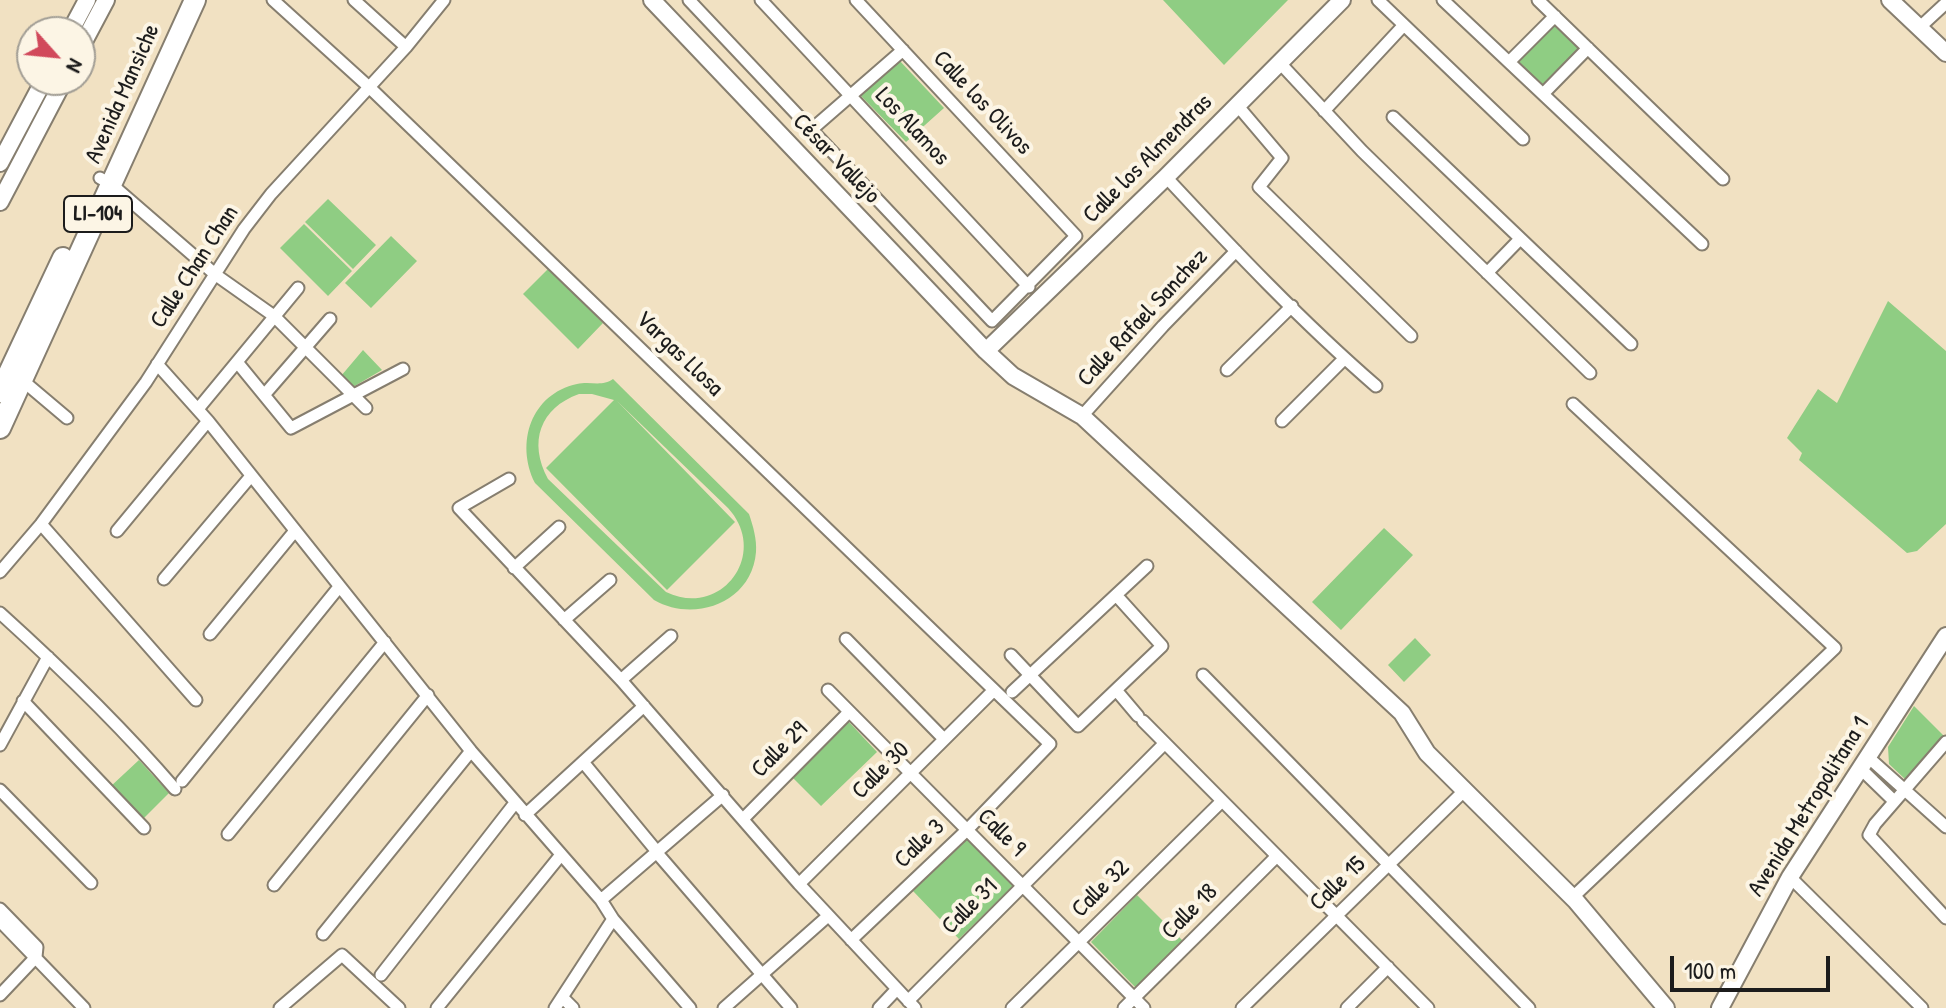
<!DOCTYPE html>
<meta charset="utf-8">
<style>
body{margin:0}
#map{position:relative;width:1946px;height:1008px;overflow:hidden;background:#f1e1c2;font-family:"Patrick Hand",sans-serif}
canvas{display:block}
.north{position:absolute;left:16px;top:16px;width:80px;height:80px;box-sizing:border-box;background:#fcf5e5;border:2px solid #a29e95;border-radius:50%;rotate:117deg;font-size:22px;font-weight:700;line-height:32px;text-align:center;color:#1c1c1c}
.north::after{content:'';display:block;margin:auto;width:28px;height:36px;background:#d1495b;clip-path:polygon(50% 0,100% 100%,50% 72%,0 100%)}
.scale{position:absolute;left:1670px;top:956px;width:160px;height:36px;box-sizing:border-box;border:4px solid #1c1c1c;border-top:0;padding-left:10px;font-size:24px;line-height:28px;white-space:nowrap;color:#1c1c1c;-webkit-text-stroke:6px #fcf5e5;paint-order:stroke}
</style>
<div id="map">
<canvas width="1946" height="1008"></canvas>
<div class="north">N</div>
<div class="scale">100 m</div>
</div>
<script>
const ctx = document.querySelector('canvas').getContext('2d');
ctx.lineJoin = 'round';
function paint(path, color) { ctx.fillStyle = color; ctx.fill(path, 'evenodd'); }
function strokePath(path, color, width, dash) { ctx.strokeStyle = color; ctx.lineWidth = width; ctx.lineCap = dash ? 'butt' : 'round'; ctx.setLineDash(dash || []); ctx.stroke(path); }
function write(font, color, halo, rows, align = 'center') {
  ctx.font = font + ' "Patrick Hand",sans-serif'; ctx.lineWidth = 8; ctx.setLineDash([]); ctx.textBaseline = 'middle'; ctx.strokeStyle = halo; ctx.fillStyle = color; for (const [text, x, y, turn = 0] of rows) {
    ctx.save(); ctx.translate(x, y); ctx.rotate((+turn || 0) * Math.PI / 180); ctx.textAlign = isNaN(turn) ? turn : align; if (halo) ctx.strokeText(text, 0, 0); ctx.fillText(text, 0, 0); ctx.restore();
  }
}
paint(new Path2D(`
 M1163,0H1288L1224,65Z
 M1556,22L1582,49L1543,88L1516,62Z
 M899,60L944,108L906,142L861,96Z
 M328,199L376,245L353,269L305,222Z
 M304,224L352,271L328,296L280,248Z
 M391,236L417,261L371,308L345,283Z
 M549,268L603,323L578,349L523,294Z
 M1888,301L1946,351V524L1917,551L1907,553L1799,460L1802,453L1787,438L1818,389L1837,403Z
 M363,350L382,370L353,387L341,376Z
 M613,379L749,514C753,526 757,539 756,552C752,603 694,623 654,600L535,483C515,443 531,394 577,384C591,381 602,387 613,379ZM579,394H592L614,400L546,468L667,590L735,522L617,401L728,508C770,554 721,619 666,592L548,479C528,442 540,408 579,394Z
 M1384,528L1413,555L1341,630L1312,602Z
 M1415,638L1431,655L1404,682L1388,665Z
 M1914,706L1945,737L1906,780L1889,764L1888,747Z
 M848,721L877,752L821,806L792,777Z
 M139,760L169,793L141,821L110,787Z
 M967,839L1013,886L959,939L913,891Z
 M1137,895L1184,942L1136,988L1091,942Z`), '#8fcd83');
const street = new Path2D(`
 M273,0L369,87L1050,744L967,830L851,940
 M354,0L406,47
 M689,0L992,321L1076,236L856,0
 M761,0L1029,287
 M1378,0L1523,139
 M1443,0L1702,244
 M1538,0L1723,179
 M1919,28L1946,3
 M1279,62L1362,151L1590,373
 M1509,62L1555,16
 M1543,94L1588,48
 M1237,105L1282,158L1259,187L1411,336
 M1324,111L1403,26
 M1393,117L1631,344
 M811,130L903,50
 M1166,177C1233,249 1301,321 1376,386
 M100,178L111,184L216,275L274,316L366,408
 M1487,273L1520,239
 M237,362L291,428L403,369
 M157,364L208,421L471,751L601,900
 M1227,370L1292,306
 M22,380L67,418
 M265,394L330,319
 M198,409L298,288
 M1082,416L1163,326L1236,251
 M1282,421L1344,359
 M509,479L459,508L621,680L799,884L915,1008
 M41,524L196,700
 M117,531L208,421
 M514,568L559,527
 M0,572L41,524L146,382L244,229L271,194L406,47L444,0
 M164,579L251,476
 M0,613C62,669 121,726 175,789
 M564,620L610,580
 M210,634L294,532
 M846,639L944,739
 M1011,655L1078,726L1162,646L1116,595
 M1203,675L1529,1008
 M621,680L671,636
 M828,690L1144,1008
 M1116,690L1138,716
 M1012,692L1147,566
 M23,701L144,828
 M1143,721L1428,1008
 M1946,742L1875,824L1869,835L1946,918
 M0,745L48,657
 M1868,757L1946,827
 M583,762L654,848
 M1860,768L1894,801
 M182,781L339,587
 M0,790L91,883
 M525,815L644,706
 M743,819L849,712
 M228,834L385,642
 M657,853L791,1008
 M1790,877L1922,1008
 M799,884L994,690
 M274,885L428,695
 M1573,897L1835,648L1573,404
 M0,909L37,947L36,957L0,995
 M613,919L690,1008
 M0,921L84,1008
 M323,934L471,751
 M381,975L515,803
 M563,998L573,1008
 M908,1001L1165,743
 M280,1008L342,955L399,1008
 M437,1008L560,856
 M555,1008L613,919L601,900L723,795
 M724,1008L828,916
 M879,1008L896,990
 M1012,1008L1222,801
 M1124,1008L1276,857
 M1242,1008L1464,791
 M1347,1008L1388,967`);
const secondary = new Path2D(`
 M652,0L986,351L1013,376L1082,416L1402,713L1427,753L1576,901L1666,1008
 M1890,0L1946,53
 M70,32L87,0
 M80,49L106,0
 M0,163L44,80
 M0,202L64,80
 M986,351L1166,177L1342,0
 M1720,1008L1790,877L1946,636`);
const highway = new Path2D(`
 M0,392L63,258
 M0,428L195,0`);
strokePath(street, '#867e6f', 15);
strokePath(secondary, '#867e6f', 20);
strokePath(highway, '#867e6f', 24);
strokePath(street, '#fff', 11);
strokePath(secondary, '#fff', 16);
strokePath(highway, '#fff', 20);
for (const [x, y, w] of [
 [98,214,68]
]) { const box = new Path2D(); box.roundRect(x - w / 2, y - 18, w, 36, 6); ctx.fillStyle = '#fcf5e5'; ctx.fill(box); strokePath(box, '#1c1c1c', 2); }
write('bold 22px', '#1c1c1c', null, [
 ["LI-104",98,214]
]);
write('24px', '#1c1c1c', '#fcf5e5', [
 ["Avenida Mansiche",123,94,-66],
 ["Calle los Olivos",982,103,47],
 ["Los Alamos",912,127,47],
 ["César Vallejo",836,159,46],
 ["Calle los Almendras",1148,159,-45],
 ["Calle Chan Chan",195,267,-57],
 ["Calle Rafael Sanchez",1143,318,-47],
 ["Vargas Llosa",679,354,44],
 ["Calle 29",780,750,-45],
 ["Calle 30",881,771,-45],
 ["Avenida Metropolitana 1",1809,807,-58],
 ["Calle 9",1001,833,45],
 ["Calle 3",920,844,-44],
 ["Calle 15",1338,884,-44],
 ["Calle 32",1101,889,-45],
 ["Calle 31",970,907,-45],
 ["Calle 18",1190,912,-45]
]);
</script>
